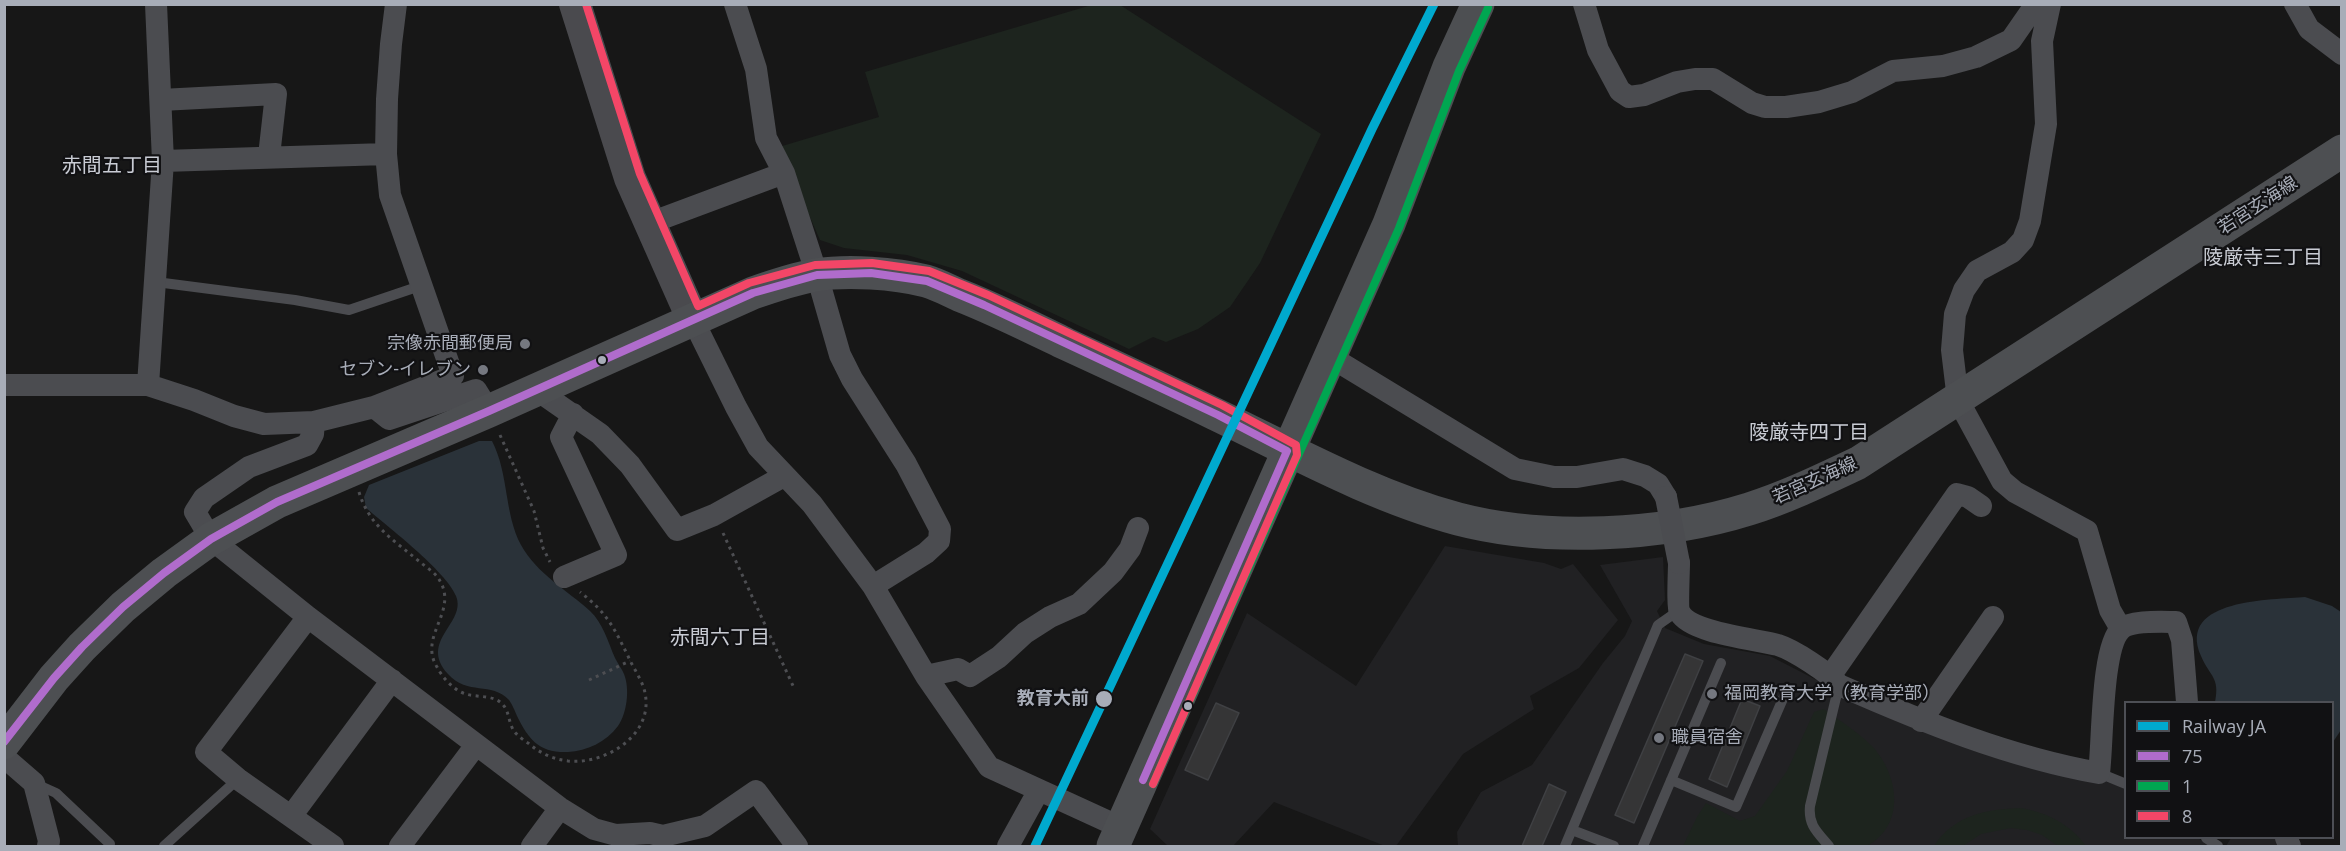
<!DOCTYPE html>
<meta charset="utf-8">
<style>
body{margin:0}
#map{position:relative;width:2346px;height:851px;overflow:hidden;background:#171717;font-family:"Open Sans",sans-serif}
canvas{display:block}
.frame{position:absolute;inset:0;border:6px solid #a8adb8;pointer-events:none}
.legend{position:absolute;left:2124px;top:701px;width:210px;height:138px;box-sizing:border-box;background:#111113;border:2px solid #4d4f55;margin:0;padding:8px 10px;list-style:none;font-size:18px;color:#a8adb8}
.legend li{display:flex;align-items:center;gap:12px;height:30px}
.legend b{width:30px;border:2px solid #4d4f55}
</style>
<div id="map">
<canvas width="2346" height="851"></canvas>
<div class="frame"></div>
<ul class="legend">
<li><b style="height:8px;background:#00a9ce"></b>Railway JA</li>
<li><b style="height:8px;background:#b06ccc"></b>75</li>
<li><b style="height:8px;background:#00a651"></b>1</li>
<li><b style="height:8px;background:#f34667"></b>8</li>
</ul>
</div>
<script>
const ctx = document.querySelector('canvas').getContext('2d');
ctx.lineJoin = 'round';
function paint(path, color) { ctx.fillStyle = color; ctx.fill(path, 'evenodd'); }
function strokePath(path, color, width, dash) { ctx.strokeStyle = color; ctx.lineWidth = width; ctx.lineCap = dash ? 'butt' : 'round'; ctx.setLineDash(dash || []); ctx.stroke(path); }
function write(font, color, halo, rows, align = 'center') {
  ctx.font = font + ' "Open Sans","Noto Sans JP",sans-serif'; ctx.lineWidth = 4.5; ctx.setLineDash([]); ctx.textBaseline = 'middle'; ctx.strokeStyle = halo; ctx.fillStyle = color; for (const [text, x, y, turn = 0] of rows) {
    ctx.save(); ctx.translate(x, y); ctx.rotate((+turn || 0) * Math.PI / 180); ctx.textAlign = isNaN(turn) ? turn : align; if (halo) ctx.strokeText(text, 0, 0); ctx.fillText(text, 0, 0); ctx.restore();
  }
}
paint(new Path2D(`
 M1445,546L1544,563L1561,569L1573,564L1618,620L1579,668L1530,696L1534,709L1463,754L1396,846H1385L1274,802L1233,846H1168L1150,829L1247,613L1356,686Z
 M1663,557L1665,600L1657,611L1665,628L1704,644L1770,656L1869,707L2120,786L2125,789L2126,838H2198L2209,846H1458L1457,832L1481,792L1532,765L1603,663L1625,636L1632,621L1600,565Z
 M2231,838H2280L2286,846H2226Z`), '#212123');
paint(new Path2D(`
 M1095,4L1120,5L1321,134L1260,263L1230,307L1198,329L1166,342L1153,337L1129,349L962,271L907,255L844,248L820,240L779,147L879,117L865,72Z
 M1824,709C1840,721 1858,732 1872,746C1899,775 1906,825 1867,846H1683L1697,817L1706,803L1740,821L1755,816L1787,771L1814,712Z
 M2021,808C2048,813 2070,824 2086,846H2058L2042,835L2027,830L2011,828L1981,834L1963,846H1934C1954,815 1987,809 2021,808Z`), '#1d241e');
paint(new Path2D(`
 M479,441H492C509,474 504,513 521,545C537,574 567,590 590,611C603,623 608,642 615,658C618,664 622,669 624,674C630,689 627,713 618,726C606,742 587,751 568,752C539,753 529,740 517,716C515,711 512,704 509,700C491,681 468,696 448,674C418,641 467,623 456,596C446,571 388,527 366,508L364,497L369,485Z
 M2305,597L2332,606L2341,612V730L2333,742L2332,702H2215C2220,677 2210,677 2201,656C2176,598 2273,600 2305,597Z`), '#2a3239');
const building = new Path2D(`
 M1685,654L1703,661L1634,823L1615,815Z
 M1742,699L1760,706L1727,787L1709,779Z
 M1216,703L1239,713L1208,780L1185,770Z
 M1549,784L1566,792L1542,846H1522Z`);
paint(building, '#353536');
strokePath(building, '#3f4043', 1.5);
strokePath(new Path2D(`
 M500,435L534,511L543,548L550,562
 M359,492C369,526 395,541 420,562C427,568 436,573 440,581C458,612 418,636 437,667C442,677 454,691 466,694C478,698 495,694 504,706C509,712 509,724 514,731C517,735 523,740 528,743C540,753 552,759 568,761C605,765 654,735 645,693C643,681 633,668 628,656C613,626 607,613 580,592
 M723,533L794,688
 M589,680L630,661`), '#4d4e52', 3, [3, 4.5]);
strokePath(new Path2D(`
 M156,282L295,300L349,310L420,286
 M2099,773L2126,784
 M1671,780L1736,807L1785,694
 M36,784L56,793L110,844
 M1572,830L1614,846
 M2206,838L2218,846
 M164,846L238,779
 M1565,846L1658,625L1678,611
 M1643,846L1721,663
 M1829,846C1817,832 1808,825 1810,806L1839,685`), '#4b4c50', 10);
strokePath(new Path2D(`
 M735,4L756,69L766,138L784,173L817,275L840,355L852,379L906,464L940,529L939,541L926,553L873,586
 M1584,4L1598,50L1620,91L1629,97L1644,95L1677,82L1695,79H1713L1752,103L1765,107H1786L1819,102L1852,92L1893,71L1943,66L1976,57L2011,40L2036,4
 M2050,4L2042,41L2046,124L2030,221L2023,240L2012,252L1977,271L1964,290L1955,314L1952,350L1958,400L2002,481L2015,492L2087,531L2110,610L2121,629
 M2295,4L2309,29L2342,54
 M161,100L276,94L269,156
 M163,161L386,154
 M650,223L784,173
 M693,320L736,407L758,447L812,504L873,586L926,676L989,767L1122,828
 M1329,356L1515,469L1554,477H1577L1623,469L1645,476L1658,484L1666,497
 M4,385H148L194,400L234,416L264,424L314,422L374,407L453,376L390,195L386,154L387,99L391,44L396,4
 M148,385L163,161L156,4
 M537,390L600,434L630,465L677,530L714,515L784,476
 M374,407L389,419L476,390L489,411
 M314,422L313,434L307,445L249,467L204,498L195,512L211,539L308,617L560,808L594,829L616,835L650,833L663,836L705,826L756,791L797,846
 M1679,563C1679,571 1677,608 1680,613C1691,633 1756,639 1778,645C1794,650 1829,673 1839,685C1923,722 2009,757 2099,773C2103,743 2101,647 2121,629C2131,620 2163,622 2176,622L2182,640L2187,702
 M564,577L616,555L561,437L573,414
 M308,617L206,752L238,779L333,846
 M1831,675L1957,494L1968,497L1981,506
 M926,676L958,669L970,676L999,657L1025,633L1050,617L1079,604L1113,572L1130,549L1138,528
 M1921,721L1993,617
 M4,757L34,783L49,841L48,846
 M292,815L392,680
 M2286,838L2290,846
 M400,846L476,745
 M532,846L560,808
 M1008,846L1039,790`), '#4b4c50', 22);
strokePath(new Path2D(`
 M575,4L630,178L693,320`), '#4a4a4e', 32);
strokePath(new Path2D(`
 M4,743L54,678L82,647L123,607L164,573L211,539L277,502L489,411L753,293C773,286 794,279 815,275C848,270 894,273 926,281C937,284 948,290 959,295C995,309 1031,327 1066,344C1116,367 1166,390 1215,414C1294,452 1373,496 1458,519C1546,542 1663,536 1749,509C1787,497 1822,480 1858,463L2342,151
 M1113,846L1389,224L1449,67L1478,4`), '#4d4f52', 33);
strokePath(new Path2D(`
 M1666,497L1679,563`), '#4b4c50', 22);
strokePath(new Path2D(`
 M4,742L54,678L82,647L123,607L164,573L211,539L277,502L489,411L753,293L817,275L871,273L927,281L984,305L1218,415L1287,451L1143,780`), '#b06ccc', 8);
strokePath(new Path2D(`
 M1153,784L1399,228L1459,71L1488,8`), '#00a651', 8);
strokePath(new Path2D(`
 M586,4L640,174L698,306L749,283L815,265L872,263L929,271L988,295L1222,405L1296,445L1297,455L1153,784`), '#f34667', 8);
strokePath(new Path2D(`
 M1035,846L1372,129L1434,4`), '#00a9ce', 9);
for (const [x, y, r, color] of [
 [525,344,6,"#757880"],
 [602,360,5,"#a8adb8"],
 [483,370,6,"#757880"],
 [1712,694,6,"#757880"],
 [1104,699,9,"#a8adb8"],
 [1188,706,5,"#a8adb8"],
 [1659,738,6,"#757880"]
]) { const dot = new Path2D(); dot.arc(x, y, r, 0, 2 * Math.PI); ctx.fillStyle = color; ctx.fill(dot); strokePath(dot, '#111113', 2); }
write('18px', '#a8adb8', '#111113', [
 ["若宮玄海線",2258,206,-33],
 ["若宮玄海線",1815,481,-24]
]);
write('18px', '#a8adb8', '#111113', [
 ["宗像赤間郵便局",513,344],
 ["セブン-イレブン",471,370],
 ["福岡教育大学（教育学部）",1724,694,"left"],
 ["職員宿舎",1671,738,"left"]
], 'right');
write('bold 18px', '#a8adb8', '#111113', [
 ["教育大前",1089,699]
], 'right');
write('20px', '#c9ccd4', '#111113', [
 ["赤間五丁目",112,166],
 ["陵厳寺三丁目",2263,258],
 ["陵厳寺四丁目",1809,433],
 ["赤間六丁目",720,638]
]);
</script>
